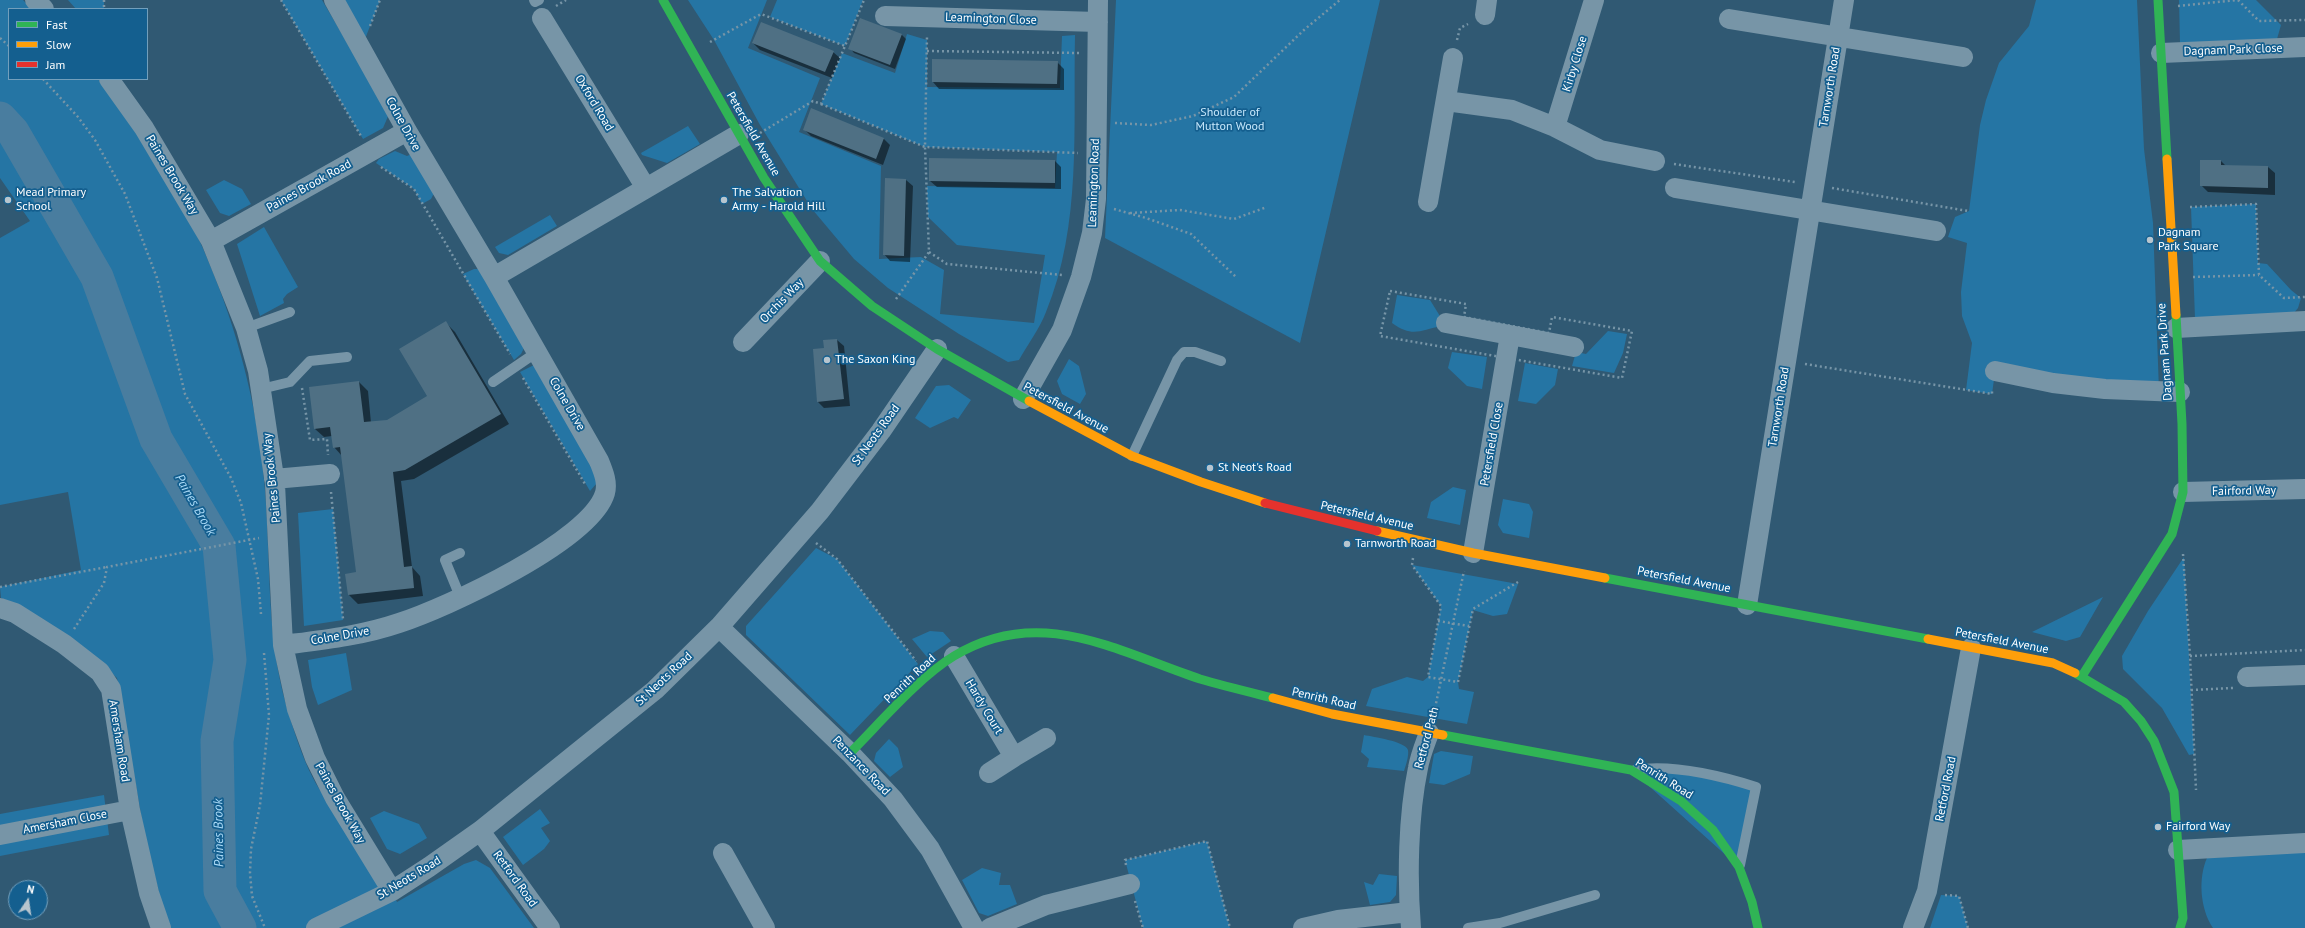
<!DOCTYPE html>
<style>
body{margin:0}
#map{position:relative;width:2305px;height:928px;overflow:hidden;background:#305973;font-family:"PT Sans",sans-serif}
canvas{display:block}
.legend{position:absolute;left:8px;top:8px;width:140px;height:72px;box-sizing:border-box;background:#145f8f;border:1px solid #729fbc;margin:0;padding:5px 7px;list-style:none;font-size:12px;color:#fff}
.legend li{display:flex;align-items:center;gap:8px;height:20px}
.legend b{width:20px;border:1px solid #729fbc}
.north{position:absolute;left:8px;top:880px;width:40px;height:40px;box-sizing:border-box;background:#145f8f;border:1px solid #729fbc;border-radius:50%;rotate:13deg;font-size:11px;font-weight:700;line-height:16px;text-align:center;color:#fff}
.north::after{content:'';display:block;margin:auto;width:14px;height:18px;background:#b7c5ce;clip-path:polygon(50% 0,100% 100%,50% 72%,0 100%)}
</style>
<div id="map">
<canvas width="2305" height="928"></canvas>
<ul class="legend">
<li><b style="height:5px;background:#30b455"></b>Fast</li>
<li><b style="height:5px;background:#ff9f0a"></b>Slow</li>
<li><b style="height:5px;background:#e5322d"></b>Jam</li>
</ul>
<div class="north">N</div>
</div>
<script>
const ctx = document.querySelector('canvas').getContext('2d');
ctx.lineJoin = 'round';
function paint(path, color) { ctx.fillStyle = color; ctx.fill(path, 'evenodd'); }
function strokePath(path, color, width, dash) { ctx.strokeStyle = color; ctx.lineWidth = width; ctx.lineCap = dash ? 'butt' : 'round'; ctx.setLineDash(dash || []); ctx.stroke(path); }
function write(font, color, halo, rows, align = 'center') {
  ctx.font = font + ' "PT Sans",sans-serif'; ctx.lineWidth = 3.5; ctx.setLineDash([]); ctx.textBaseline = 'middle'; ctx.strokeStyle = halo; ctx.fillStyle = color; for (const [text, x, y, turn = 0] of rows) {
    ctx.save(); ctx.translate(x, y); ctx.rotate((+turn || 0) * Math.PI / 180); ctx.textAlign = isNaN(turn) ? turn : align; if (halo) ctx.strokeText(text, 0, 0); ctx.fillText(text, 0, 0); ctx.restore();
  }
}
paint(new Path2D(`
 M0,0H23L32,9H9V79H98C188,182 249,334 263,470C272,548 264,631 287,708C294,731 302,757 313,778C319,791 330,803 338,815C356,840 374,866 392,891L397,902L464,864L476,860L490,868L534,928H170L163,909L145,837L117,678L78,643L38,617L1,598L0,587L81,570L68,492L0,505V238L30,221L0,178Z
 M68,0H104V9H76Z
 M281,0H322L389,114L383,128L363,139Z
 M334,0H380L362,47Z
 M688,0H767L748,48L820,78L799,132L881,166L879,259L921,257L944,270L940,314L1034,323L1045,255L957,245L928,217L927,186L1055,188L1057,152L925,147L821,104L842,53L895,73L907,34L927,40V87L1060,88L1062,36L1075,35C1073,127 1082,225 1046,312C1040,328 1028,344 1019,360L1008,362L959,334L888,288L854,259L812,209L760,125L714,40Z
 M777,0H863L845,46L770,17Z
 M1116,0H1380L1300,343L1105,238Z
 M2036,0H2137L2144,149L2153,223L2159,391L1995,372L1992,394L1966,390L1972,343L1962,316L1961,292L1967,243L1948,237L1955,217L1969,211L1980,125L1986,100L1999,63L2029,26Z
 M2179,0H2256L2281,25L2277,39L2180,43Z
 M688,126L700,144L667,163L642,155L641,153Z
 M395,151L407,156L412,154L434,193L431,199L422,204L414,189L376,163L379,159Z
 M224,180L242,189L251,204L229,216L220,213L206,190Z
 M2256,204L2258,263L2267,264L2291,290L2301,298L2298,308L2293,314L2195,319L2191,207Z
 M550,215L557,226L508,255L499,253L495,247Z
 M264,227L298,287L287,294L283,299L284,303L260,316L237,244Z
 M474,269H479L524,348L521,354L514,360L463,274Z
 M1397,295L1430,300L1443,321L1442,326C1420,330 1413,338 1392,323Z
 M1608,331L1627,334L1623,353L1614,373L1572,366L1576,352L1586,354Z
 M1452,352L1487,357L1482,389L1467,386L1448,368Z
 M1069,359L1079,366L1086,394L1080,404L1062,394L1057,381Z
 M1525,363L1558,369L1555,385L1536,404L1518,401Z
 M534,365L595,469L597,483L590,491L520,372Z
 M949,385L971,400L958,419L954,417L930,428L915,418L936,386Z
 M1453,487L1466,490L1460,525L1427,518L1431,502Z
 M1503,499L1529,504L1533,512L1529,538L1503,533L1498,525Z
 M333,509L343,620L304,626L298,513Z
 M816,548L837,559L918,664L850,735L746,635V626Z
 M2184,557L2194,754L2189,755L2162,708L2123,669L2122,656L2148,611Z
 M1412,565L1518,584L1507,614L1493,616L1473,610L1458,682L1459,689L1474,692L1467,724L1366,706L1372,689L1407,677L1423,681L1428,677L1441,606Z
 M2103,597L2080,637L2066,641L2032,632Z
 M930,631L943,632L951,641L927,657L912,639Z
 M346,653L352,690L318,705L312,687L308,660Z
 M1364,735C1373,737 1405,741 1408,750C1409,756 1406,765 1404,771L1367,767L1369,759L1361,752Z
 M889,739L898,748L903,767L890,777L874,761L876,753Z
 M1441,751L1473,756L1470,774L1444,785L1429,783L1434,754Z
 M1654,767L1756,787L1739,867L1631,770Z
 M104,795L109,835L0,856V814Z
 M540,809L550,823L541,828L550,841L544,849L523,865L503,837Z
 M384,811L419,824L427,838L400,854L387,849L370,818Z
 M1207,841L1230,928H1143L1125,860Z
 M2305,851V928H2213C2200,909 2198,878 2207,858Z
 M982,868L1001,873L999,885H1010L1017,904L988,916L979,913L962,880Z
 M1379,874L1397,876L1396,895L1390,902L1370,905L1364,882L1373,885Z
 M1941,895L1959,896L1968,928H1930Z`), '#2575a4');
paint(new Path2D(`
 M861,19L902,35L906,39L895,69L854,53L850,48Z
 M753,43L833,52L840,58L832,78L760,50Z
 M1057,62L1064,69V90L939,89L933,82Z
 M812,110L884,139L890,145L883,165L811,136L804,129Z
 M1055,161L1061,167V189L937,187L930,181Z
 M2221,161L2226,166L2268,167L2275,173V195L2208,192L2201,185Z
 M906,180L913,186L910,262L890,261L884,254Z
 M446,323L455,332L509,424L414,479L401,481L412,567L420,576L423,596L358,604L349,595L346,575L357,573L342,456L334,447L332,436L324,437L315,429L359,382L368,391L371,423L387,421L428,397Z
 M837,340L844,346L850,406L824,408L818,402L825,349Z`), '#0007');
strokePath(new Path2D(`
 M0,118L13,132L97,277L156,439L219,546L230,660L217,741L220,891L240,928`), '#497d9f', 33);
paint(new Path2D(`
 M860,18L902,34L890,65L848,49Z
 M761,22L834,51L825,72L752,43Z
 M932,59L1058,61L1057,84L932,82Z
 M811,108L884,138L876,159L803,130Z
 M929,158L1055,160V183L929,181Z
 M2200,160H2221V165L2268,166V188L2200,186Z
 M885,178L906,179L904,256L883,255Z
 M446,321L501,414L405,470L393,472L404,567L412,566L414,588L348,595L345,574L356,572L340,447L333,448L330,427L314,429L309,387L359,381L364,422L387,420L427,396L399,349Z
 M837,339L844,399L817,402L813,349L824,348L823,340Z`), '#4f7084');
strokePath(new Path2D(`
 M104,0V9
 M281,0L361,136
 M2238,0L2259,21L2305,20
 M556,6L566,0
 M2178,6L2238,0
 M370,26L380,0
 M0,38L9,46
 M1457,40L1460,28L1468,24
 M710,42L761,14L845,46
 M927,51L1079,53
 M43,79L78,117L95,140L125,194L157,278L185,394L231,478L241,503L258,579L261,614
 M821,104L925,147L1078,153
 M1115,123L1151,125L1193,116L1234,97L1305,29L1340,0
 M760,133L813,101L821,104L864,0
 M1674,164L1795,182
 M381,167L414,189L510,354
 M1832,188L1968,211
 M2190,207L2256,204L2259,275L2284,298L2305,297
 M1114,209L1146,218L1191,234L1236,277
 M1130,213L1180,210L1234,219L1267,207
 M929,252L947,264L1062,275
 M2193,277L2259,275
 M1390,291L1466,304L1464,317L1549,333L1552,317L1632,331L1622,378L1380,336Z
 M896,299L929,252L925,147L927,36
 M1805,364L1992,394V390
 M523,378L585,484
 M302,388L310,440L327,439L328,455
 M331,492L343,619
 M816,543L837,559L916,661
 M2183,554L2190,656L2196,790
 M1413,558L1412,565L1441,606L1428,677L1458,682L1473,609L1518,582
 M0,587L107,567
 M1438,621L1469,626
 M74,629L104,583L107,567L259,538
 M264,653L269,715L260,805L251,849L250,873L252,896L265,928
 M2190,656L2305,650
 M2191,690L2233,688
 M1434,713L1464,571
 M1126,865L1125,860L1207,841L1230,928
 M1945,895L1959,896L1968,928
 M1135,901L1143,928`), '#7795a7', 2.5, [2, 3]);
strokePath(new Path2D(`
 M534,0L535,2L539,0
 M246,328L290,312
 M493,382L537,352
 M261,389L290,382L310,361L347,357
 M1132,456L1177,360L1184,352H1195L1221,361
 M460,553L445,560L461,599
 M1635,770C1672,764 1721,776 1756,787L1740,865
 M1468,928L1500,923L1595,895`), '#7795a7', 10);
strokePath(new Path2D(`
 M35,0L44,9
 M1485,15L1487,0
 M885,16L1098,22
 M542,18L646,188
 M1729,19L1963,57
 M2161,53L2305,47
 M109,79L144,128L211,241L246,328L258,371L275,484L283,645L297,709L315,758L335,798L392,891
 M1446,101L1512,110L1555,127L1600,150L1655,161
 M1555,127L1594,0
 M1675,188L1936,231
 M1428,202L1453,58
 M211,241L407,131
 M494,277L739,134
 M1446,323L1574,347
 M2176,328L2305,321
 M743,342L820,261
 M1995,371L2053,383L2105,389L2180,392
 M1023,399L1062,330L1081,277L1092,233L1096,199L1098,0
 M274,479L330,474
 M2183,492L2305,489
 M1473,553L1510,335
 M1747,605L1844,0
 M0,608L15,613L64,644L100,672L111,689L130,810L149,893L161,928
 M719,627L850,753L893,799L930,849L974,928
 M283,645C322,640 361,636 399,623C446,608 591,541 605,493C608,482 603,471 599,461L494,277L407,131L334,0
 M954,656L1014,757L1046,738
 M2247,677L2305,675
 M989,773L1014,757
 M480,831L550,928
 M0,835L130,810
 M2178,850L2305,843
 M723,853L765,928
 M316,928L392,891L429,867L480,831L655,690L719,627L820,511L881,431L937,349
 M990,928L1046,905L1130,884
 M1303,928L1338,920L1409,912
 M1411,928C1407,879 1408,816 1418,768C1420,756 1425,744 1429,733
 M1913,928L1927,891L1971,648`), '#7795a7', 20);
strokePath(new Path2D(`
 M663,0L764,178L820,261L872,306L937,349L1029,401
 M2158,0L2167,159
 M1605,578L1928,639
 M2075,673L2124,702L2141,721L2154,741L2174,792L2183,918L2180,928
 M2082,676L2172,534L2183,492L2182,424L2176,315
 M1443,735L1631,770L1681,801L1713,830L1739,867L1752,902L1758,928
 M850,753C880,723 919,677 954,656C1040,604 1116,651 1200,679C1224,686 1249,692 1273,698`), '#30b455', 9);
strokePath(new Path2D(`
 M2167,159L2176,315
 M1029,401L1132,456L1201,482L1265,503
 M1377,531L1473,553L1605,578
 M1928,639L2053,663L2075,673
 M1273,698L1332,714L1443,735`), '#ff9f0a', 9);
strokePath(new Path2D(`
 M1265,503L1377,531`), '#e5322d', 9);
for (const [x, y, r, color] of [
 [8,200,4,"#b7c5ce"],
 [724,200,4,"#b7c5ce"],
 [2150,240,4,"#b7c5ce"],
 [827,360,4,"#b7c5ce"],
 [1210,468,4,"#b7c5ce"],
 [1347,544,4,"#b7c5ce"],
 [2158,827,4,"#b7c5ce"]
]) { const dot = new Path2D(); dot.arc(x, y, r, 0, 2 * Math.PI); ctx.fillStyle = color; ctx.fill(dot); strokePath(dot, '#145f8f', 1.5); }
write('12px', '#fff', '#145f8f', [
 ["Leamington Close",991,19,2],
 ["Dagnam Park Close",2233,50,-2],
 ["Kirby Close",1575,64,-73],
 ["Tarnworth Road",1830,87,-81],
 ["Oxford Road",594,103,59],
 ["Colne Drive",403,124,61],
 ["Petersfield Avenue",753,134,60],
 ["Paines Brook Way",172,175,59],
 ["Leamington Road",1094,183,-88],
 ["Paines Brook Road",309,186,-29],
 ["Orchis Way",782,301,-46],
 ["Dagnam Park Drive",2165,352,-94],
 ["Colne Drive",567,404,60],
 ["Tarnworth Road",1779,407,-81],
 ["Petersfield Avenue",1066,408,28],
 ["St Neots Road",876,435,-54],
 ["Petersfield Close",1492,444,-80],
 ["Paines Brook Way",272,478,-96],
 ["Fairford Way",2244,491,-1],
 ["Petersfield Avenue",1367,516,13],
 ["Petersfield Avenue",1684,580,11],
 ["Colne Drive",340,636,-10],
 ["Petersfield Avenue",2002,641,11],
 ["St Neots Road",664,679,-43],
 ["Penrith Road",910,679,-43],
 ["Penrith Road",1324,699,13],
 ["Hardy Court",984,707,59],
 ["Retford Path",1427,738,-75],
 ["Amersham Road",119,741,81],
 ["Penzance Road",861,766,46],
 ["Penrith Road",1664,779,32],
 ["Retford Road",1946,789,-79],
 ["Paines Brook Way",340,803,61],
 ["Amersham Close",65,822,-11],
 ["St Neots Road",409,878,-31],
 ["Retford Road",515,879,54]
]);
write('12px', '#c7e8fc', '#145f8f', [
 ["Shoulder of",1230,113],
 ["Mutton Wood",1230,127]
]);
write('12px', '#fff', '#145f8f', [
 ["Mead Primary",16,193],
 ["School",16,207],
 ["The Salvation",732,193],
 ["Army - Harold Hill",732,207],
 ["Dagnam",2158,233],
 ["Park Square",2158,247],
 ["The Saxon King",835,360],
 ["St Neot's Road",1218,468],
 ["Tarnworth Road",1355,544],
 ["Fairford Way",2166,827]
], 'left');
write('italic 13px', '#acdbf8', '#145f8f', [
 ["Paines Brook",195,505,60],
 ["Paines Brook",219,833,-91]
]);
</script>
